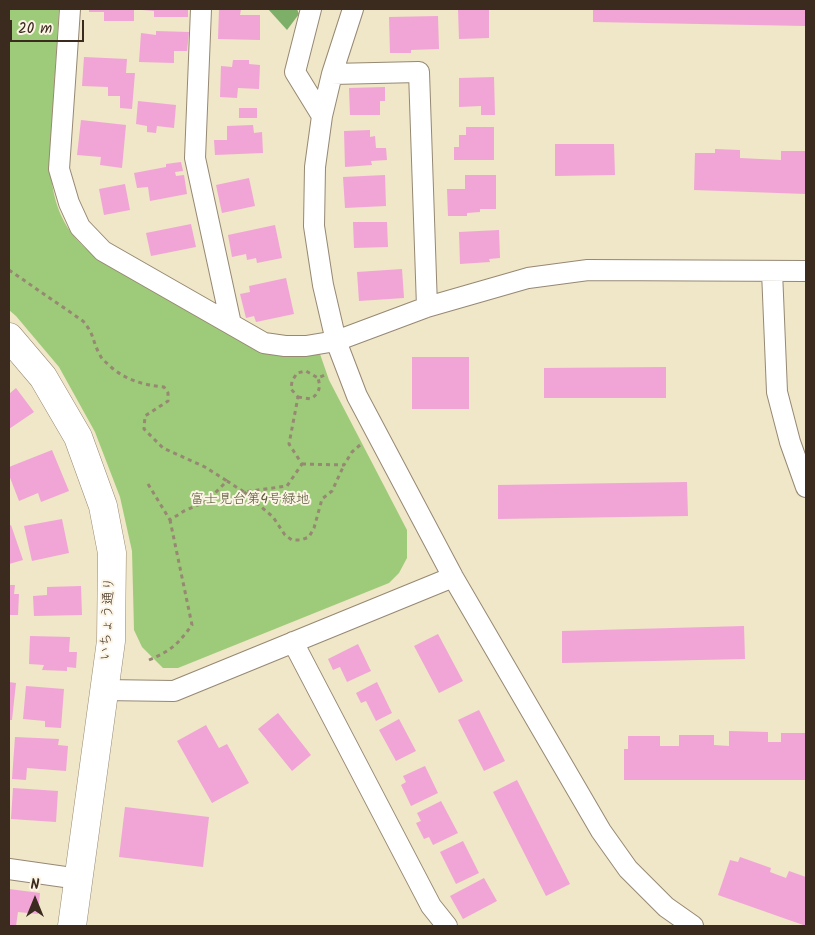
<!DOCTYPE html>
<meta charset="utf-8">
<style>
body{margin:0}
#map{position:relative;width:815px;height:935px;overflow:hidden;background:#f0e6c8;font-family:Kalam,sans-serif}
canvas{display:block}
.frame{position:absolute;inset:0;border:10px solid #3b2a1e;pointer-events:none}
.north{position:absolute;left:10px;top:875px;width:50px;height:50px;-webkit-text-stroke:4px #fcf5e5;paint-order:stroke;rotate:0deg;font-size:14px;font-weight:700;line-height:20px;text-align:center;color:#3b2a1e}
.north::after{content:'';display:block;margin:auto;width:18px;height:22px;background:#3b2a1e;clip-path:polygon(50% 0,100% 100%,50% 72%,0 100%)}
.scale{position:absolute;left:10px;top:20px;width:74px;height:22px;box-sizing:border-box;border:2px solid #3b2a1e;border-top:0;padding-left:6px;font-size:15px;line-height:18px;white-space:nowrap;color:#3b2a1e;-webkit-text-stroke:4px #fcf5e5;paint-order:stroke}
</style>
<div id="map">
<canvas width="815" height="935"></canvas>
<div class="frame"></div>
<div class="north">N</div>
<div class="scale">20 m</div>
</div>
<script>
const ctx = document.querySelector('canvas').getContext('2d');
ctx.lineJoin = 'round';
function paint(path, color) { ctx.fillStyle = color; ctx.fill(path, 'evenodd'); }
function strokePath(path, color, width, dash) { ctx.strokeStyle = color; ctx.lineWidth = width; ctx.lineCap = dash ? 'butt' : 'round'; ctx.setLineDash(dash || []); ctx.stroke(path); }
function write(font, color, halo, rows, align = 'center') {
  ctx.font = font + ' Kalam,"Klee One",sans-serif'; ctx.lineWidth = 4; ctx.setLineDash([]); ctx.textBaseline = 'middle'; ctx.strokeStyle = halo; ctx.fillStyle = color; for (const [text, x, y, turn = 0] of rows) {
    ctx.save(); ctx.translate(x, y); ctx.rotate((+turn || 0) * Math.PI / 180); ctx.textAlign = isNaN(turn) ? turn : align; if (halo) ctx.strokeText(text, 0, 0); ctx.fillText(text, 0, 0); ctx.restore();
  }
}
paint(new Path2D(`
 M9,9H59L50,151C50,181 54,212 74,236C80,244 89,251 96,258L262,353L272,355L320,354L329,380L407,530V558L399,573L389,583L178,668H163L142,647L134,630L132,551L120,497L95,432L59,367L16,316L9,310Z`), '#9ecb79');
paint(new Path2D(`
 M268,9H297L299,14L287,30Z`), '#7eaf69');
paint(new Path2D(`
 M89,9H134V21H104V12H89Z
 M142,9H188V17H154V11L142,10Z
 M219,9H241L240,15H260V40L218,39Z
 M458,9H489V38L459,39Z
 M593,9H806V26L593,22Z
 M438,16L439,49L411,50V53H390L389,17Z
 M156,31L189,32L187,51H174V63L139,62L141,33L156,35Z
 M84,57L127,59L126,73H135L132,109L120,108V96H108V87L82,86Z
 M233,60H249V64L260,65L259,89L238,88L237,98L220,97L221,66L232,67Z
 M494,77L495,115H481V106L459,107V78Z
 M385,87V101H380V115H350L349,88Z
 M138,101L176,105L174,128L157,126L156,133L147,132V126L136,124Z
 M239,108H257V118H239Z
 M81,120L126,125L122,168L100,165L101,157L77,155Z
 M253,125L254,133L262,132L263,153L215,155L214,140H227V126Z
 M466,127H494V160H454V147H459V135H466Z
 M370,130V137L375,136L376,148H386L387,160L371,161L372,165L345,167L344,131Z
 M555,144H614L615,175L555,176Z
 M715,149L740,150V158L781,160V151H806V194L694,190L695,153H715Z
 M181,162L183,171L175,172L176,176L184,175L187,194L150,201L148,187L137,188L134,173L166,167V164Z
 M385,175L386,206L345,208L343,177Z
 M465,175H496V209H480V212L467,213V216H448L447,189H465Z
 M249,178L255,206L222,213L216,185Z
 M125,184L130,210L104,215L99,189Z
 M353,222H387L388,247L354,248Z
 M191,224L196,247L151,256L146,233Z
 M275,225L282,258L257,263L256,258L247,260L246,254L232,257L228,235Z
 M499,230L500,258L489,259L490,262L460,264L459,232Z
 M402,269L404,298L359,301L357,272Z
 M286,278L294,314L256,322L254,316L246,318L240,294L250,292L249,286Z
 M412,357H469V409H412Z
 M666,367V398H544V368Z
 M16,388L34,412L9,429V394Z
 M52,450L69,491L41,502L38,493L19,501L9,475V467Z
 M687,482L688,516L498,519V485Z
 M62,519L69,553L32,561L24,526Z
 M11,525L23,560L9,564V526Z
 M9,585H15L14,594H19L18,615H9Z
 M81,586L82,615L34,616L33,596L47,595V587Z
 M744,626L745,659L562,663V631Z
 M438,634L463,681L439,693L414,646Z
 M30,636L70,637L69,652H77L76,668L67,667V671L42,670L44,665L29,664Z
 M358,644L371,671L347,682L340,667L333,670L328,659Z
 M9,682L16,683L12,720H9Z
 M377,682L392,713L376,721L366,701L361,703L356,693Z
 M26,686L64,689L61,728L45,727V721L23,719Z
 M479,710L505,761L484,771L458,720Z
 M278,713L311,755L292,771L258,729Z
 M399,719L416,751L396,761L379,730Z
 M206,725L219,748L227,744L249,783L212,803L177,741Z
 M729,731L768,732V742H781V733H806V780H624V749H628V736H660V746H679V735H714V745L729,746Z
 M15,737L59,739L58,745L68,746L66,771L27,768L26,780L12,779Z
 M425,766L438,793L411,806L401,785L406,782L403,776Z
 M517,780L570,884L546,896L493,792Z
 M13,788L58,791L56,822L11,819Z
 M441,801L458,833L433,845L429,837L424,839L416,823L421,821L417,813Z
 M125,807L209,817L203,867L119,857Z
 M463,841L479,873L456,884L440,852Z
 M740,857L771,868L770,872L786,878L789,871L806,877V926L718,895L730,860L738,862Z
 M484,878L497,901L463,919L450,896Z
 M9,889L40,893L38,914L18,912L16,926H9Z`), '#f0a5d6');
const street = new Path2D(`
 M70,9L59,169L69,203L80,227L103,251L264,343L285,346H306L336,341L427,307L528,278L588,270L806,271
 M201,9L195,158L231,324
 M311,9L295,72L322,116
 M353,9L332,74L322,116L315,167L314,226L323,285L336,341L357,396L453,577L601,831L628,869L666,907L693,926
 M332,74L419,72L427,307
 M772,271L777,392L790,442L806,487
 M293,642L431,906L447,926
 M103,690L174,691L453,577
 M9,869L79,879`);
const secondary = new Path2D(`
 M9,337L43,377L78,437L103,506L112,553L111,641L72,926`);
strokePath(street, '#968873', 22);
strokePath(secondary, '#968873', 29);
strokePath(new Path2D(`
 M9,270L83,321C95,335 92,341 100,355C102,360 107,363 111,367C126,380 143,385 164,387L168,393V401L145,416L144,429L163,448L205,467L227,481
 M298,397L311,399C319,393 321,388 318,378
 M302,464L344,465L352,452L360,445
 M148,484L170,520L184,511L207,501L227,481L244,492L287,486L302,464L289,444L298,397L291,389L292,381L297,373L306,371L318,378L325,375
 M244,492L273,517L285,535L292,540H301L309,537L314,528L322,499L332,491L344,465
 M149,660C172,650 177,645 192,625L170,520`), '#968873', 3, [4, 4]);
strokePath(street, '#fff', 20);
strokePath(secondary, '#fff', 28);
write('14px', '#595a39', '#fcf5e5', [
 ["富士見台第4号緑地",250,501]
]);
write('14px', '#3b2a1e', '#fcf5e5', [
 ["いちょう通り",109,619,-87]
]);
</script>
